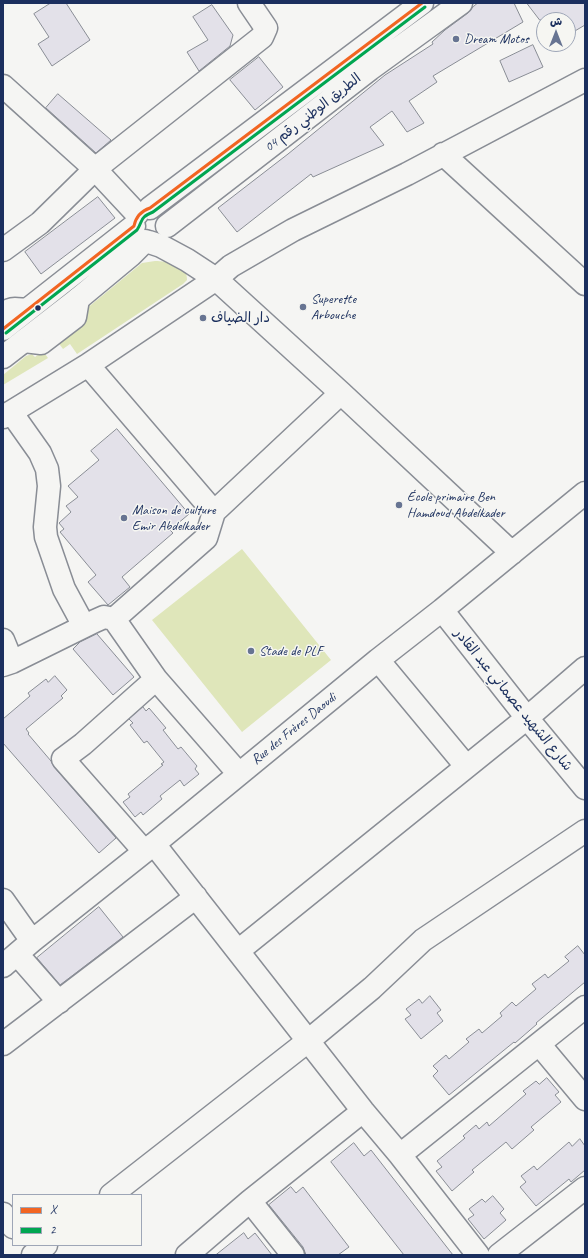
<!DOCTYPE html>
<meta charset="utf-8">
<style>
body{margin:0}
#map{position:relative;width:588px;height:1258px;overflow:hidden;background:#f5f5f3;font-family:Caveat,"Playpen Sans Arabic",sans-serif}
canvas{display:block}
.frame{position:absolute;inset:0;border:4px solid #1b2f5e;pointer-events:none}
.legend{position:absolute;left:12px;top:1194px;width:130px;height:52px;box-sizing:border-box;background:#f6f6f2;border:1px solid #9ea6b7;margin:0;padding:5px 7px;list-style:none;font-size:12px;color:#1b2f5e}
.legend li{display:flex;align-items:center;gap:8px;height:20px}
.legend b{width:20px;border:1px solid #9ea6b7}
.north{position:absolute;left:536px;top:12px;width:40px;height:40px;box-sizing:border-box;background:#f6f6f2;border:1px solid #9ea6b7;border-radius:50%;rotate:0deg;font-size:11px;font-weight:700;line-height:16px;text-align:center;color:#1b2f5e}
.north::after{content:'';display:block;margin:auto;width:14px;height:18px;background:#677492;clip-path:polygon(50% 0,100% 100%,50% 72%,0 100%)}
</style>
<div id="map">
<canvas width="588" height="1258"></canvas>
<div class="frame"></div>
<ul class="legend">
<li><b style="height:5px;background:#f26522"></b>X</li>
<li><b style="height:5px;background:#00a651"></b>2</li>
</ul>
<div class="north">ش</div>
</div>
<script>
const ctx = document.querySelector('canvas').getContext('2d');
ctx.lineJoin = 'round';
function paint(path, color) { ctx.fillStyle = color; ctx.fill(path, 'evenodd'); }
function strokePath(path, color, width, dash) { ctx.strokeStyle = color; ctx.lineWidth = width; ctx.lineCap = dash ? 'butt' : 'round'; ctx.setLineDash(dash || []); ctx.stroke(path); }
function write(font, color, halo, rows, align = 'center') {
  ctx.font = font + ' Caveat,"Playpen Sans Arabic",sans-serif'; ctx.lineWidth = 3; ctx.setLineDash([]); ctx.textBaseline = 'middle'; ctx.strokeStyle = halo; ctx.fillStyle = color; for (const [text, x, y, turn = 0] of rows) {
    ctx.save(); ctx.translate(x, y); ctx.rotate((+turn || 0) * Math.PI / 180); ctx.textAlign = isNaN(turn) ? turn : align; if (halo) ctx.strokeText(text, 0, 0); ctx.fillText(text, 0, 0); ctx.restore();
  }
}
paint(new Path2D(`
 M155,261C167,261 188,264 187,280L183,284L77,354L70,344L63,349L57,341L87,319L86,309L142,263Z
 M43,351L48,358L3,385V375L26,356L32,354L35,357Z
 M242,549L331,660L242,732L152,620Z`), '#dfe6ba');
const building = new Path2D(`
 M51,3H66L90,40L52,66L38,44L49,37L34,14Z
 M478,3H514L523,22L433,76L437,82L409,101L424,123L407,132L392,111L370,127L384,145L313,177L311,174L237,232L218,208L288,154L385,75L433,44L432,42L445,30L468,13L473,7Z
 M527,3H585V25L568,35V20H540Z
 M212,5L233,35L230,46L199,71L187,52L208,40L193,17Z
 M533,45L543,67L509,82L500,61Z
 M259,57L283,87L255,110L230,80Z
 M58,94L111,140L96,153L46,108Z
 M98,197L115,218L41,274L25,252Z
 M117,429L189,514L170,530L173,533L122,577L130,587L108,605L88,582L96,575L60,532L64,529L59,523L71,512L66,506L78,497L68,486L99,460L91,451Z
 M97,634L134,677L113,695L73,649L80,642Z
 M55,676L67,690L61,696L63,698L26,729L29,733L28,734L51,761L54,767L116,838L99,853L3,743V719L30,696L28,693L46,679L48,682Z
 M143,707L146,711L149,708L166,728L163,730L178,749L181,747L197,766L195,769L199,774L184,786L180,780L160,796L162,799L143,815L141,812L135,817L123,802L130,797L128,794L163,765L161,764L164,762L147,741L144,743L130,725L133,723L129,719Z
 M99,907L123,937L60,985L37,958Z
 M578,946L585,955V982L536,1023L537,1024L515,1043L514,1042L449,1095L433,1076L438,1071L433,1066L446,1055L449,1059L469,1042L466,1039L479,1029L482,1033L502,1016L500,1013L512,1002L516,1006L536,989L532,984L545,974L548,978L569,961L565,957Z
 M430,996L441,1010L437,1013L443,1021L421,1039L405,1019L411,1015L406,1009L419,999L422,1003Z
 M547,1078L559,1092L555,1095L561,1102L531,1127L534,1130L512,1149L506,1142L472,1170L474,1172L452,1191L436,1171L442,1167L437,1161L465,1138L463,1136L476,1125L479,1129L487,1122L489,1126L526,1094L523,1091L536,1081L539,1084Z
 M580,1139L585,1146V1170L571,1182L569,1179L536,1206L520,1187L526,1182L521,1176L534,1166L537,1170L569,1142L572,1146Z
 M354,1143L364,1156L371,1150L453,1255H404L331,1162Z
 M291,1187L296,1193L303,1187L349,1247L338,1255H306L303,1247L269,1205Z
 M493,1196L504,1209L500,1213L506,1220L484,1239L468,1219L474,1215L469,1209L482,1199L485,1202Z
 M244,1233L248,1239L255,1233L272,1255H216Z`);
paint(building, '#e3e1e9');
strokePath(building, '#898d95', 1);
const minor = new Path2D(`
 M3,86L95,169L137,214
 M443,154L585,284
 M149,242L161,246L187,260L216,279L341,393L512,553
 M3,250L40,223L95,169L262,37L266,28L249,3
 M3,314C12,307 15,309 26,310
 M24,341L41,343L75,317L78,299
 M88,365L214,512
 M11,412L40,453L47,469L49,486L45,527L46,537L64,589L84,626
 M3,417L88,365L216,279L231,266L293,230L407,174L585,80
 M442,610L527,718L585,788
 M3,640L12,662
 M378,660L466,766
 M3,665L12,662L95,621L104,617L114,619
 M239,774L156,679L114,619L206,538L214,512L341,393
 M154,844L363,1111L400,1155L478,1255
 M144,851L63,759L83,744L156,679
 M3,900L32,941
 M238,951L527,718L585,668
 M17,954L59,1002
 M3,966L32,941L154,844L378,660L442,610L585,493
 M3,1044L196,897
 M539,1044L585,1099
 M400,1155L585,1007
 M111,1195L308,1041L372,988L423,940L585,831
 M250,1201L293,1255
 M3,1214L13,1227
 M33,1255L46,1245
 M187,1255L250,1201L363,1111
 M499,1255L585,1188`);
const highway = new Path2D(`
 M150,208L422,3
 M167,226L370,69L461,3
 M3,329L134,226
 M3,357L78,299L131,255L145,241`);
strokePath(minor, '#898d95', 25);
strokePath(highway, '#898d95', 25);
strokePath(minor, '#f5f5f3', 22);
strokePath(highway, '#f5f5f3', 22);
strokePath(new Path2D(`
 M3,329L134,226C136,216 141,211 150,208L422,3`), '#f26522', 3);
strokePath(new Path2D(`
 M6,333L137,230C144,219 139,218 153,212L425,7`), '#00a651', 3);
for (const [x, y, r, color] of [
 [456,39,4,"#677492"],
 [303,307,4,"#677492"],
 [38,308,3.5,"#1b2f5e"],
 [203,318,4,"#677492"],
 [399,505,4,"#677492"],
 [124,518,4,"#677492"],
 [251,651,4,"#677492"]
]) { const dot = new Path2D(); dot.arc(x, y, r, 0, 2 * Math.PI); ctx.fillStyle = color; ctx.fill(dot); strokePath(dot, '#f6f6f2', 1.5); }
write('14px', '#1b2f5e', '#f6f6f2', [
 ["Dream Motos",464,39],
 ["Superette",311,299],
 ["Arbouche",311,315],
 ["دار الضياف",211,318],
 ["École primaire Ben",407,497],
 ["Hamdoud Abdelkader",407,513],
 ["Maison de culture",132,510],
 ["Emir Abdelkader",132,526],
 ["Stade de PLF",259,651]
], 'left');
write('14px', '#1b2f5e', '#f6f6f2', [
 ["الطريق الوطني رقم 04",313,113,-38],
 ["شارع الشهيد عصماني عبد القادر",513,700,51],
 ["Rue des Frères Daoudi",294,729,-39]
]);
</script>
